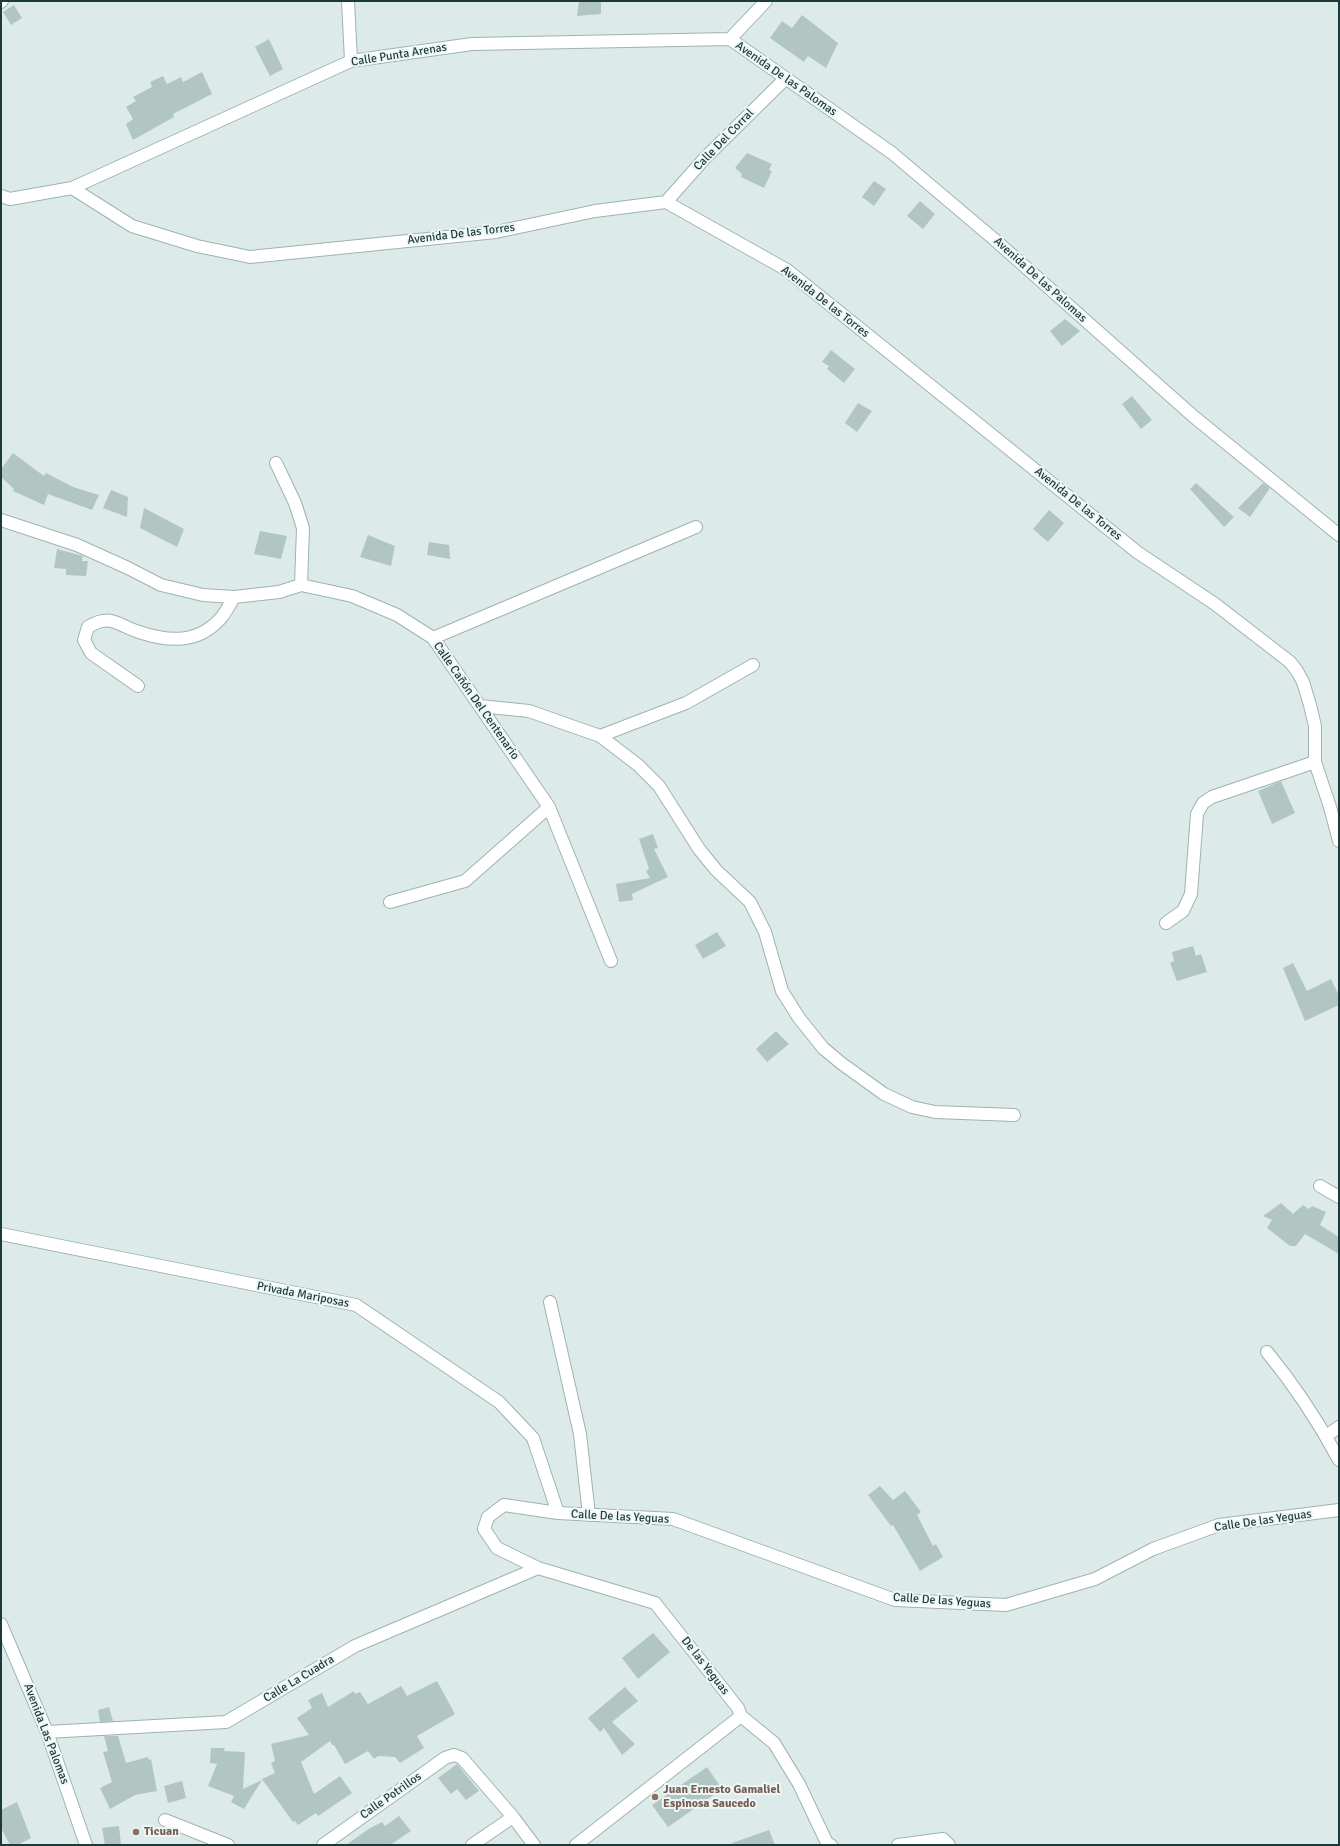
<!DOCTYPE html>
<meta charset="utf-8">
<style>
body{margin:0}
#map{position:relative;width:1340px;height:1846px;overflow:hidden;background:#dcebe9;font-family:Signika,sans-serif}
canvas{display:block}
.frame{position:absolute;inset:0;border:2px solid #1d3a3b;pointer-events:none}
</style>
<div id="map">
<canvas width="1340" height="1846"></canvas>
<div class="frame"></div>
</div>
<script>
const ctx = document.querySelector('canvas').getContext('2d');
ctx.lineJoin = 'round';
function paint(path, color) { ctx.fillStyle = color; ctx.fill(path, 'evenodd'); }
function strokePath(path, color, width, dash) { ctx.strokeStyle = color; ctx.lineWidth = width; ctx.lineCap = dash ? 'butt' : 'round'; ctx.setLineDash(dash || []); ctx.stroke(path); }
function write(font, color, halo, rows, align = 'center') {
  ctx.font = font + ' Signika,sans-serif'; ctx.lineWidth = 4; ctx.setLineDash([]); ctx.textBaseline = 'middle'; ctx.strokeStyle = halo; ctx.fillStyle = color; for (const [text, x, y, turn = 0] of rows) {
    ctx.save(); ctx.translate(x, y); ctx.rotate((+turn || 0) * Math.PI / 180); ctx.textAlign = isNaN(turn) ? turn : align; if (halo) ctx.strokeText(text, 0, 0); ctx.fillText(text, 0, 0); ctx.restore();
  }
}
paint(new Path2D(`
 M579,1H601V14L577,16Z
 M14,5L22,18L11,25L3,12Z
 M802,15L838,43L826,68L808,56L804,62L770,38L782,21L792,28Z
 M269,39L283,69L270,76L255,47Z
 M202,72L212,94L173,114L174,117L133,140L126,124L133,119L126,107L136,101L133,97L152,87L150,82L163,76L167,84L181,77L183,82Z
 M747,153L772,164L769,170L772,171L764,188L741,177L742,174L735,168Z
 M874,181L886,189L874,206L862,197Z
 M920,201L935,214L923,229L907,216Z
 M1065,319L1080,331L1062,346L1050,331Z
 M831,350L855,369L844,383L827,369L829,366L822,362Z
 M1132,396L1152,420L1141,429L1122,404Z
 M858,403L872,411L857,432L845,423Z
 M13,453L44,476L46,473L73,487L99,495L92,510L48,494L44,505L13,491L14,489L1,477V469Z
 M1196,483L1234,517L1224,527L1190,489Z
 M1263,483L1270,488L1250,517L1238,508Z
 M111,490L128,497L127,517L103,508Z
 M144,508L184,529L177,547L140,528Z
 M1049,510L1064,523L1048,542L1033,529Z
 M260,531L287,536L281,559L254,554Z
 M368,535L395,546L391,566L360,557Z
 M429,542L449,545L450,559L427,555Z
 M57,549L83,556L82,561H88L86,576L66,575V569L54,568Z
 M1281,781L1295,813L1272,824L1258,791Z
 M653,834L658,848L654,849L668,877L632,894L633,900L619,902L616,884L650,878L646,871L649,869L639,839Z
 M717,932L726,946L703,959L695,945Z
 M1193,946L1196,956L1201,954L1207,972L1177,981L1170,963L1174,961L1172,952Z
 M1293,963L1307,991L1331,979L1339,996V1005L1305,1021L1283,968Z
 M776,1031L789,1044L767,1062L756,1049Z
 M1281,1203L1293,1214L1303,1205L1309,1209L1312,1206L1326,1212L1320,1225L1339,1237V1254L1305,1234L1296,1246H1290L1267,1228L1272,1220L1263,1216Z
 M880,1486L893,1500L905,1491L921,1512L917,1515L933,1546L936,1544L943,1557L920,1571L893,1525L891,1526L868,1495Z
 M653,1633L670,1652L638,1679L622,1658Z
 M437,1681L455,1714L417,1736L424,1748L400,1763L395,1757L378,1756L374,1759L368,1751L345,1764L334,1745H332L330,1741L301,1762L314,1794L340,1776L352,1793L318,1816L316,1813L298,1825L295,1821L293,1822L262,1779L275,1773L271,1763L275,1761L271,1744L309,1735L297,1718L312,1708L308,1700L322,1693L328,1707L354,1691L355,1694L360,1692L368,1704L401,1686L407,1696Z
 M625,1687L638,1701L612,1722L635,1744L622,1755L604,1728L600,1732L588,1718Z
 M109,1707L113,1721L100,1722L98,1710Z
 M104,1736H118L126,1763L148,1757L149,1760L151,1759L157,1791L135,1795L110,1809L100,1788L112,1782L103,1752L108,1751Z
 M211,1748H225L224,1751L245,1752L243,1789L262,1780L244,1809L231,1802L234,1796L208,1786L217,1764L210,1763Z
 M457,1764L479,1791L466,1800L457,1789L451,1794L438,1778Z
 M707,1767L722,1789L668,1827L652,1805Z
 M182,1781L186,1798L168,1803L164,1786Z
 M17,1802L31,1838L18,1845H10L1,1828V1810Z
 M399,1816L411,1831L390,1845H346L370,1828L382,1822L385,1826Z
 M119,1826L121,1845H105L102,1828Z
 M769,1830L775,1845H732V1843Z`), '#b1c6c3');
const minor = new Path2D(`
 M348,1L351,61
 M1,2L2,1
 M730,39L892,153L995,240L1193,416L1339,535
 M730,39L766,1
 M72,188L132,226L197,246L250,257L496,232L595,211L666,202L787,270L1137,552L1215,604L1290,662L1297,671L1303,682L1310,705L1315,726V762L1330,807L1339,841
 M1,196L10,199L72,188L351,61L472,44L730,39
 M666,202L705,158L785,79
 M276,463L295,503L303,528L301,585
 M1,520L77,545L128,568L161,585L203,595L234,597L279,592L301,585L352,596L397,615L433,638L549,807L611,961
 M433,638L696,527
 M138,686L91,653L84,640L88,627C111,613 117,625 139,632C169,642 198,644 221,618C226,612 230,604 234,597
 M480,706L529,711L600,736L638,765L659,786L699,849L716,870L750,902L765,932L782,991L799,1018L823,1048L841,1063L884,1094L912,1107L935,1112L1014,1115
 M600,736L686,703L753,665
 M390,902L465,881L549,807
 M1166,923L1183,911L1191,894L1197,814L1203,803L1212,797L1315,762
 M1320,1186L1339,1197
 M1,1234L356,1305L499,1402L533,1438L558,1513
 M550,1302L580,1434L589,1515
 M1267,1352C1295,1386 1318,1421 1339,1460
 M1326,1436L1339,1427
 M1,1624L47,1732L86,1845
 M741,1716L738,1708L655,1603L538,1568L497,1548L484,1529L488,1517L504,1505L558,1513L673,1519L895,1600L1006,1605L1095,1579L1153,1549L1219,1525L1339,1510
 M741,1716L774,1743L799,1784L827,1843L831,1845
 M47,1732L226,1722L355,1646L538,1568
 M165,1820L228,1845
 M323,1845L445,1758L454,1755L462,1758L513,1817L534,1845
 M472,1845L513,1817
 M576,1845L741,1716
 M898,1845L943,1839L949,1845`);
strokePath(minor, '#9fb2b1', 14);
strokePath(minor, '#fff', 12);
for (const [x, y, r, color] of [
 [655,1797,4,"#8d6e63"],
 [136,1832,4,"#8d6e63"]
]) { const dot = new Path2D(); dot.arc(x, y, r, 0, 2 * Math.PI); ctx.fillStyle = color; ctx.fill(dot); strokePath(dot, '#edf7f5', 1.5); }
write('12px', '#1d3a3b', '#edf7f5', [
 ["Calle Punta Arenas",399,55,-9],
 ["Avenida De las Palomas",786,79,35],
 ["Calle Del Corral",724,140,-46],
 ["Avenida De las Torres",461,234,-7],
 ["Avenida De las Palomas",1040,280,42],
 ["Avenida De las Torres",825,302,38],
 ["Avenida De las Torres",1078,504,39],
 ["Calle Cañón Del Centenario",476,701,55],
 ["Privada Mariposas",303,1295,11],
 ["Calle De las Yeguas",620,1517,3],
 ["Calle De las Yeguas",1263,1521,-8],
 ["Calle De las Yeguas",942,1601,4],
 ["De las Yeguas",705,1666,52],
 ["Calle La Cuadra",299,1679,-31],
 ["Avenida Las Palomas",46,1734,69],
 ["Calle Potrillos",391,1796,-35]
]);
write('bold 12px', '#785e54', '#edf7f5', [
 ["Juan Ernesto Gamaliel",663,1790],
 ["Espinosa Saucedo",663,1804],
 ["Ticuan",144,1832]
], 'left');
</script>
